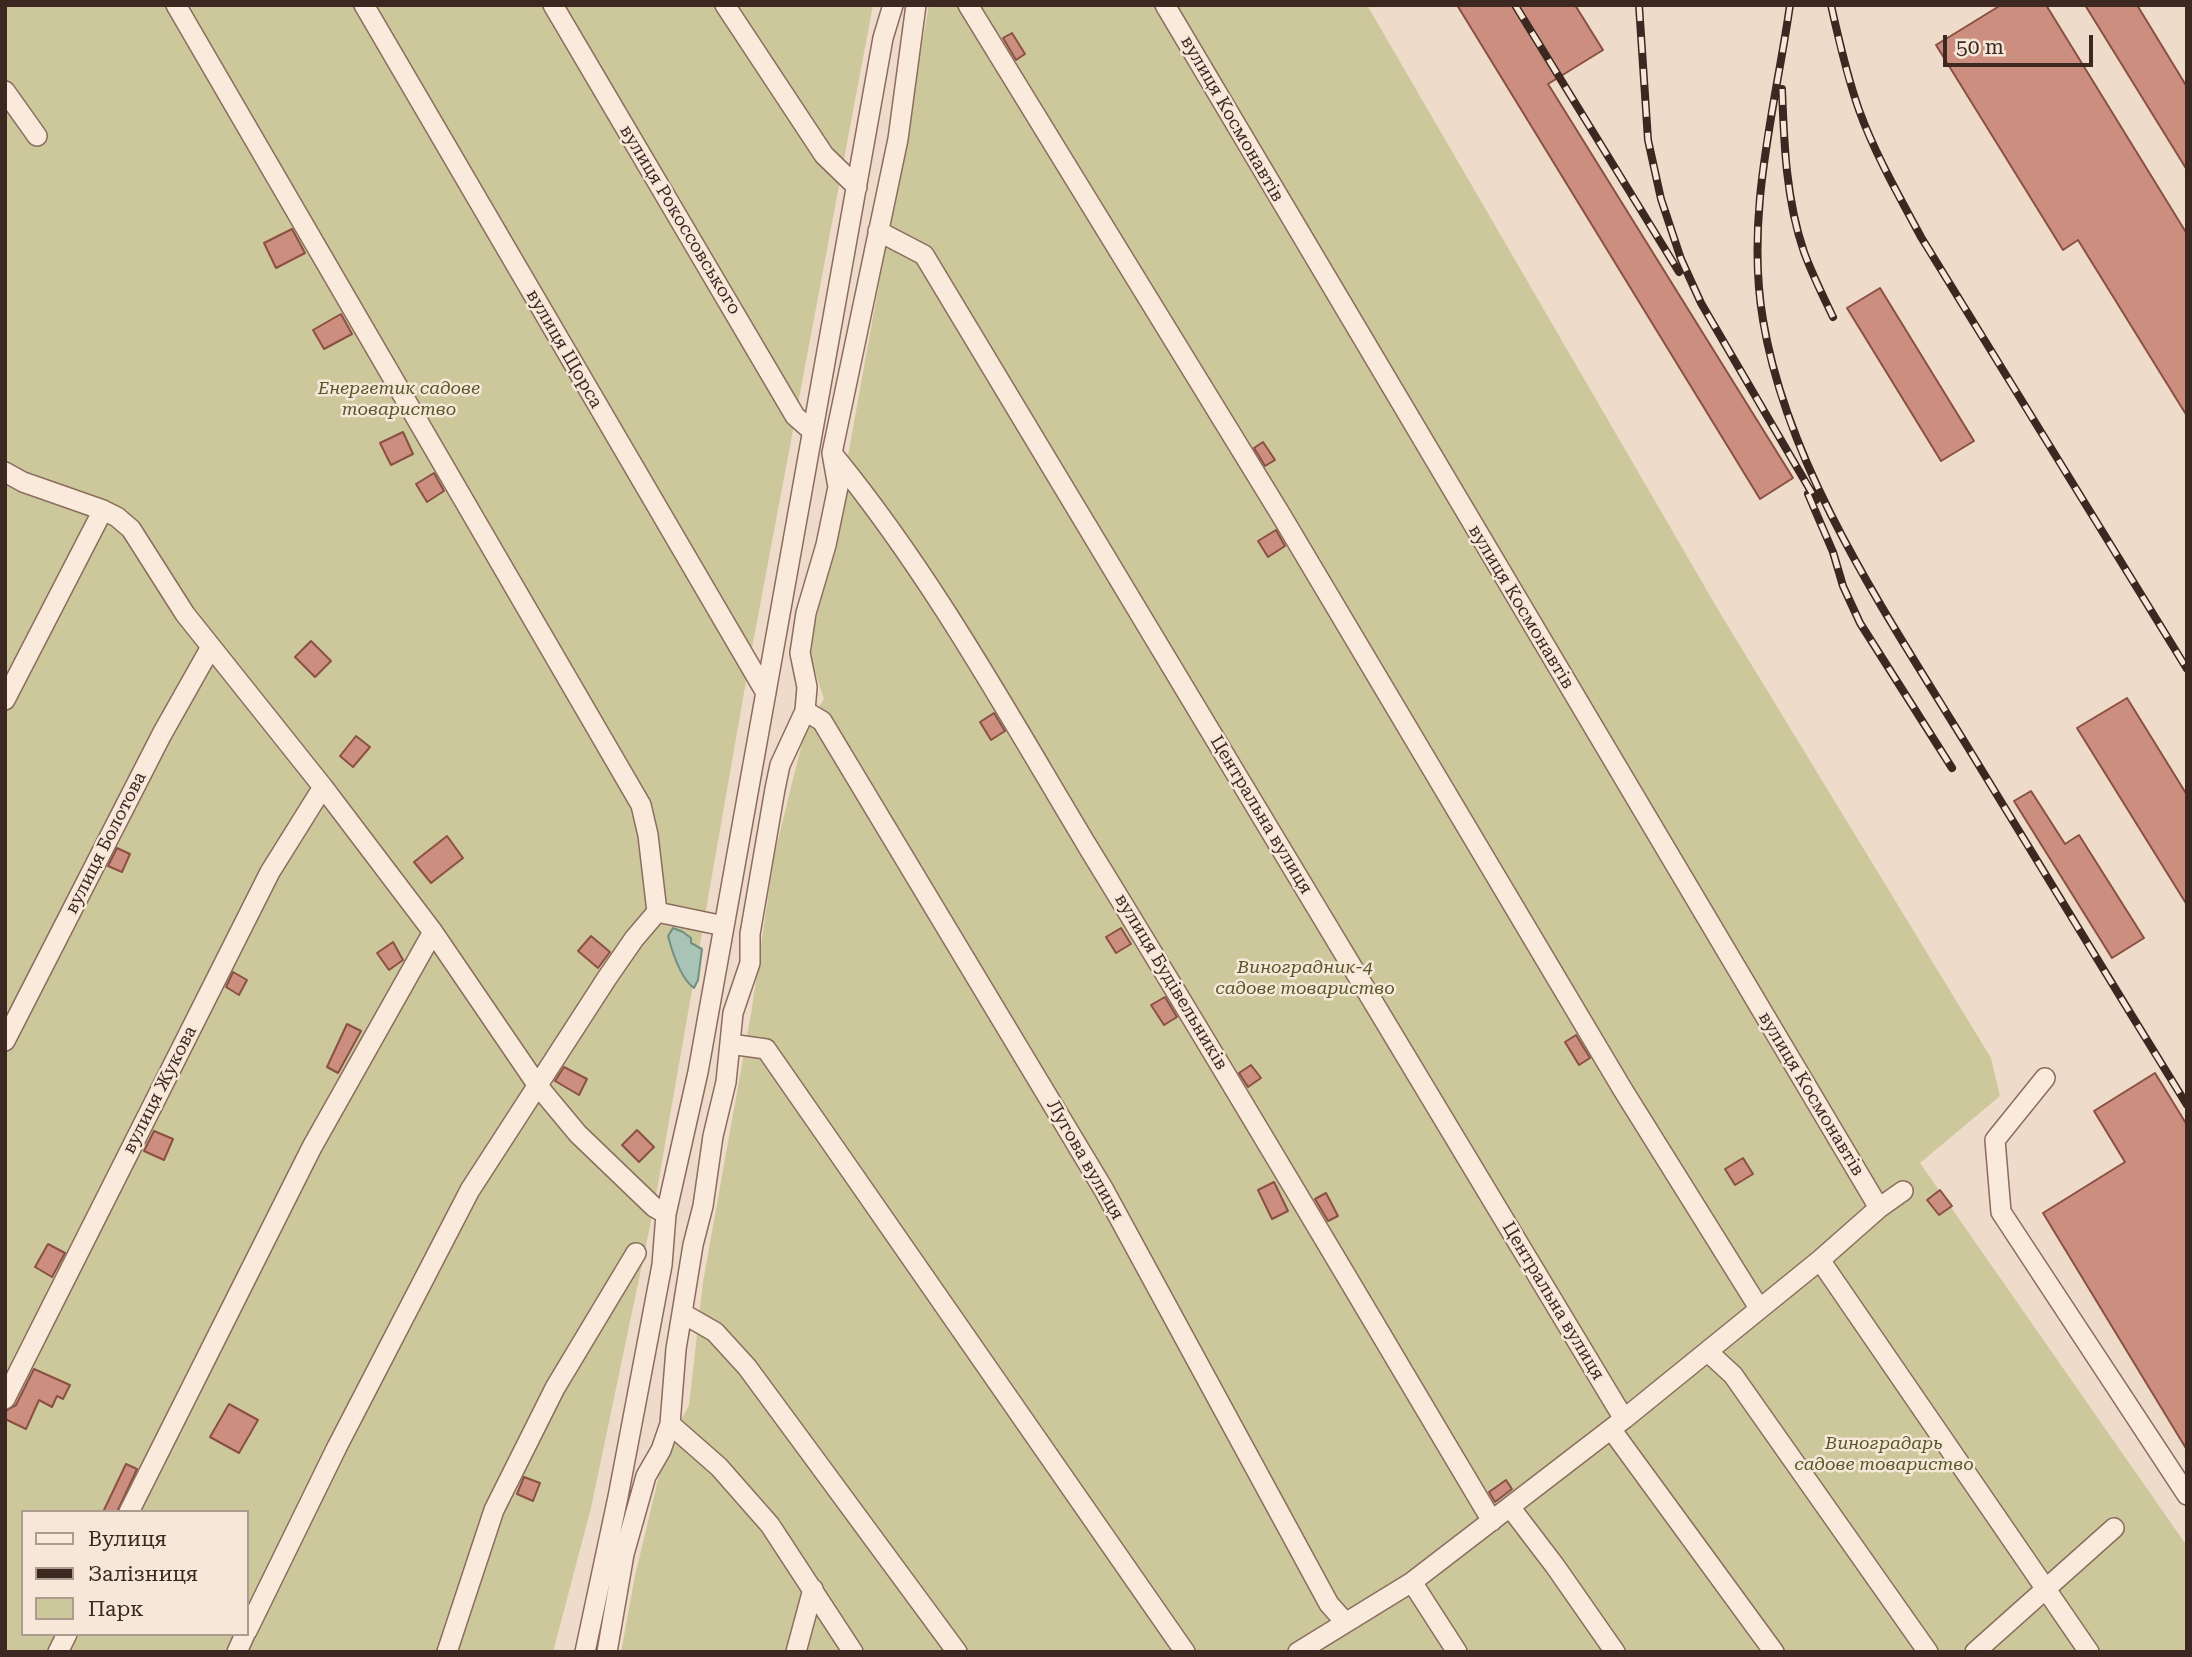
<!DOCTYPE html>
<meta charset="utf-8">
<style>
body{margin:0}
#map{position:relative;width:2192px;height:1657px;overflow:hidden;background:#eedbc9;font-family:"Roboto Serif",serif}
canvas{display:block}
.frame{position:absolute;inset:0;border:7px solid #3c2821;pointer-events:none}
.legend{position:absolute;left:21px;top:1510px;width:228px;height:126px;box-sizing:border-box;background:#f6e7d8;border:2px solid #ac9b8f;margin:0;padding:9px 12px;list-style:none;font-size:21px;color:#3c2821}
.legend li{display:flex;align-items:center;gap:14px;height:35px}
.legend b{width:35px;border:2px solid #ac9b8f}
.scale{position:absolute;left:1943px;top:35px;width:150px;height:32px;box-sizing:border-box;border:4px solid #3c2821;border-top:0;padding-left:9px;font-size:21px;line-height:24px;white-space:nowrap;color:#3c2821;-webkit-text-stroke:5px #f6e7d8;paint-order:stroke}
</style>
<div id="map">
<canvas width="2192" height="1657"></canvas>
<div class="frame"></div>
<ul class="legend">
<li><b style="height:9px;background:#f9eadc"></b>Вулиця</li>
<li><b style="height:9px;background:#3c2821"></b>Залізниця</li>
<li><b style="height:19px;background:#cdc89c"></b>Парк</li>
</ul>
<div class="scale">50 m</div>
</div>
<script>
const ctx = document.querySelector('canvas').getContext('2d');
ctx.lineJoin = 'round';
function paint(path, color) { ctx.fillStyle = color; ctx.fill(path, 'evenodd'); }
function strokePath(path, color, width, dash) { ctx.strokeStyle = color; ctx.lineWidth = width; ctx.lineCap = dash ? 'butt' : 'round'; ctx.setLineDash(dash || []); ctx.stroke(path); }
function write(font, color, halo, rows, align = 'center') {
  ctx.font = font + ' "Roboto Serif",serif'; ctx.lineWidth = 5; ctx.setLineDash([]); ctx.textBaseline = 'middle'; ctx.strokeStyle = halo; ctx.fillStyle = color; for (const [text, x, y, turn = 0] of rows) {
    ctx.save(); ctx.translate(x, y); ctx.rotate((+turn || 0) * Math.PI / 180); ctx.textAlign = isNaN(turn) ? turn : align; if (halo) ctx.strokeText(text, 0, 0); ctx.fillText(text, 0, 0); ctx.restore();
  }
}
paint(new Path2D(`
 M5,5H873L749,664L654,1207L591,1508L553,1652H5ZM23,1512H247V1634H23Z
 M929,5H1367L1720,613L1991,1058L2000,1096L1920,1163L2187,1546V1652H621L635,1576L665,1450L689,1405L703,1282L751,1014L774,856L806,727L824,699L808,651L846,501L848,456Z`), '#cdc89c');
const water = new Path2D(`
 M673,928L683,932L691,938V943L702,949L698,980L694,988C681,979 672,951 668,936Z`);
paint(water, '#a9c3b6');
strokePath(water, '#709182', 2);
const building = new Path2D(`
 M1457,5H1575L1603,50L1548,84L1793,478L1760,499Z
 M2001,5H2046L2187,234V416L2078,240L2063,250L1936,45Z
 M2085,5H2137L2187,87V170Z
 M1012,33L1025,54L1016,60L1003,38Z
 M292,229L305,253L276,268L264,243Z
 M1880,288L1974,441L1941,461L1847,308Z
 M341,314L352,334L324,349L313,330Z
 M403,432L413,454L391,465L380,443Z
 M1263,442L1275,460L1265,466L1254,448Z
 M434,473L444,491L427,502L416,484Z
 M1276,530L1285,546L1268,557L1258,541Z
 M311,641L331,661L315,677L295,657Z
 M2127,698L2187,795V905L2077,728Z
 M994,713L1005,731L991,740L980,722Z
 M356,736L370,747L353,767L340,756Z
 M2031,791L2065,844L2079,835L2144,938L2112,958L2014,801Z
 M447,836L463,858L431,883L414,862Z
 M117,848L130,854L122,872L108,866Z
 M1121,928L1131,944L1116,953L1106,937Z
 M591,936L610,952L598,968L578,951Z
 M393,942L403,960L389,970L377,953Z
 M233,972L247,980L239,995L226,987Z
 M1165,997L1177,1017L1164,1025L1151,1005Z
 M347,1024L361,1031L338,1073L327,1067Z
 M1576,1035L1590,1058L1579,1065L1565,1042Z
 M1251,1065L1261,1078L1248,1087L1239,1073Z
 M564,1067L587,1079L579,1095L555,1081Z
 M2155,1073L2187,1125V1450L2043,1213L2125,1162L2094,1111Z
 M637,1130L654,1147L639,1162L622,1145Z
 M154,1131L173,1139L164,1160L144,1151Z
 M1743,1158L1753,1174L1735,1185L1725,1169Z
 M1274,1182L1288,1211L1272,1219L1258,1190Z
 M1940,1190L1952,1206L1939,1215L1927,1200Z
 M1326,1193L1338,1216L1328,1221L1315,1199Z
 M48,1244L65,1253L52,1277L35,1267Z
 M34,1369L70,1385L63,1399L57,1396L52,1407L39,1400L26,1429L5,1419V1411L16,1405Z
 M229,1404L258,1420L239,1453L210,1437Z
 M126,1464L137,1469L117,1512H103Z
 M524,1477L540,1483L533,1501L517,1494Z
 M1506,1480L1512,1489L1495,1502L1489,1492Z`);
paint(building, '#cc8f7f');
strokePath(building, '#8a5043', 2);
const minor = new Path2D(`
 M176,5L641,805L648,835L657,912L724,926
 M364,5L766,693
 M553,5L795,416L812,431
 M725,5L824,155L857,187
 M968,5L1281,515L1623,1090L1759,1308
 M1165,5L1879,1208
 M5,91L37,136
 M878,231L924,255L1624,1419
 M835,457C933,577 1008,714 1088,847C1225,1070 1358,1296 1492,1521
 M5,472L23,482L103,510L117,517L131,529L185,614L323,787L433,932L538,1086L578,1134L654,1207L666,1214
 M5,700L103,510
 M805,711L822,721L1104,1190L1329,1604L1345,1622
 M5,1041L162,734L211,647
 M730,1044L766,1049L1185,1652
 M2045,1078L1995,1140L2001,1212L2187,1495
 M1820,1260L2089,1652
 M682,1313L715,1332L747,1367L957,1652
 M1708,1352L1733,1375L1928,1652
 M5,1399L270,872L323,787
 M670,1424L719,1467L770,1525L853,1652
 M1611,1429L1774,1652
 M1510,1507L1555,1566L1615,1652
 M129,1512L312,1147L433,932
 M1412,1582L1457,1652
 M247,1631L337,1447L470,1190L607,978L634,939L657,912
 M58,1652L67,1634
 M237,1652L245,1634
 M447,1652L494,1510L555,1388L636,1253
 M585,1652L618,1497L662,1265L666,1214L698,1072L883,38L893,5
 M607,1652L624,1554L646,1476L661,1450L670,1424L676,1349L682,1313L693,1245L703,1206L713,1136L726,1082L733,1013L750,963V934L775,789L780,765L805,711L807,687L800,653L806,613L826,545L838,487L832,453L898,139L916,5
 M796,1652L813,1589
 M1298,1652L1412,1582L1624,1419L1820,1260L1879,1208L1903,1191
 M1975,1652L2114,1528`);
strokePath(minor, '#8b6c5d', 22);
strokePath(minor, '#f9eadc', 19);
const rail = new Path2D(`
 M1515,5L1679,272
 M1639,5L1648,140L1661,199L1681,259L1701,303L1816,500
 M1790,5C1775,109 1745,214 1763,320C1788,470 1885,612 1964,741C2038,862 2112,984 2187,1105
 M1831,5C1839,41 1847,76 1859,110C1875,154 1899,196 1921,237L2187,669
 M1782,89C1784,143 1786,200 1804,252C1812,274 1823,296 1833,317
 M1808,494L1833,552L1843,586L1860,623L1952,768`);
strokePath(rail, '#3c2821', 8);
strokePath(rail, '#f6e7d8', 5, [16]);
write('18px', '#3c2821', '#f6e7d8', [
 ["вулиця Космонавтів",1232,119,60],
 ["вулиця Рокоссовського",680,220,59],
 ["вулиця Щорса",564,349,60],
 ["вулиця Космонавтів",1521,607,59],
 ["Центральна вулиця",1261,815,59],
 ["вулиця Болотова",106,843,-63],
 ["вулиця Будівельників",1171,982,59],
 ["вулиця Жукова",160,1090,-63],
 ["вулиця Космонавтів",1811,1094,59],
 ["Лугова вулиця",1085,1160,60],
 ["Центральна вулиця",1553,1301,59]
]);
write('italic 18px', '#565828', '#f6e7d8', [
 ["Енергетик садове",399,389],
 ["товариство",399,410],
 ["Виноградник-4",1305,968],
 ["садове товариство",1305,989],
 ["Виноградарь",1884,1444],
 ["садове товариство",1884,1465]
]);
</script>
